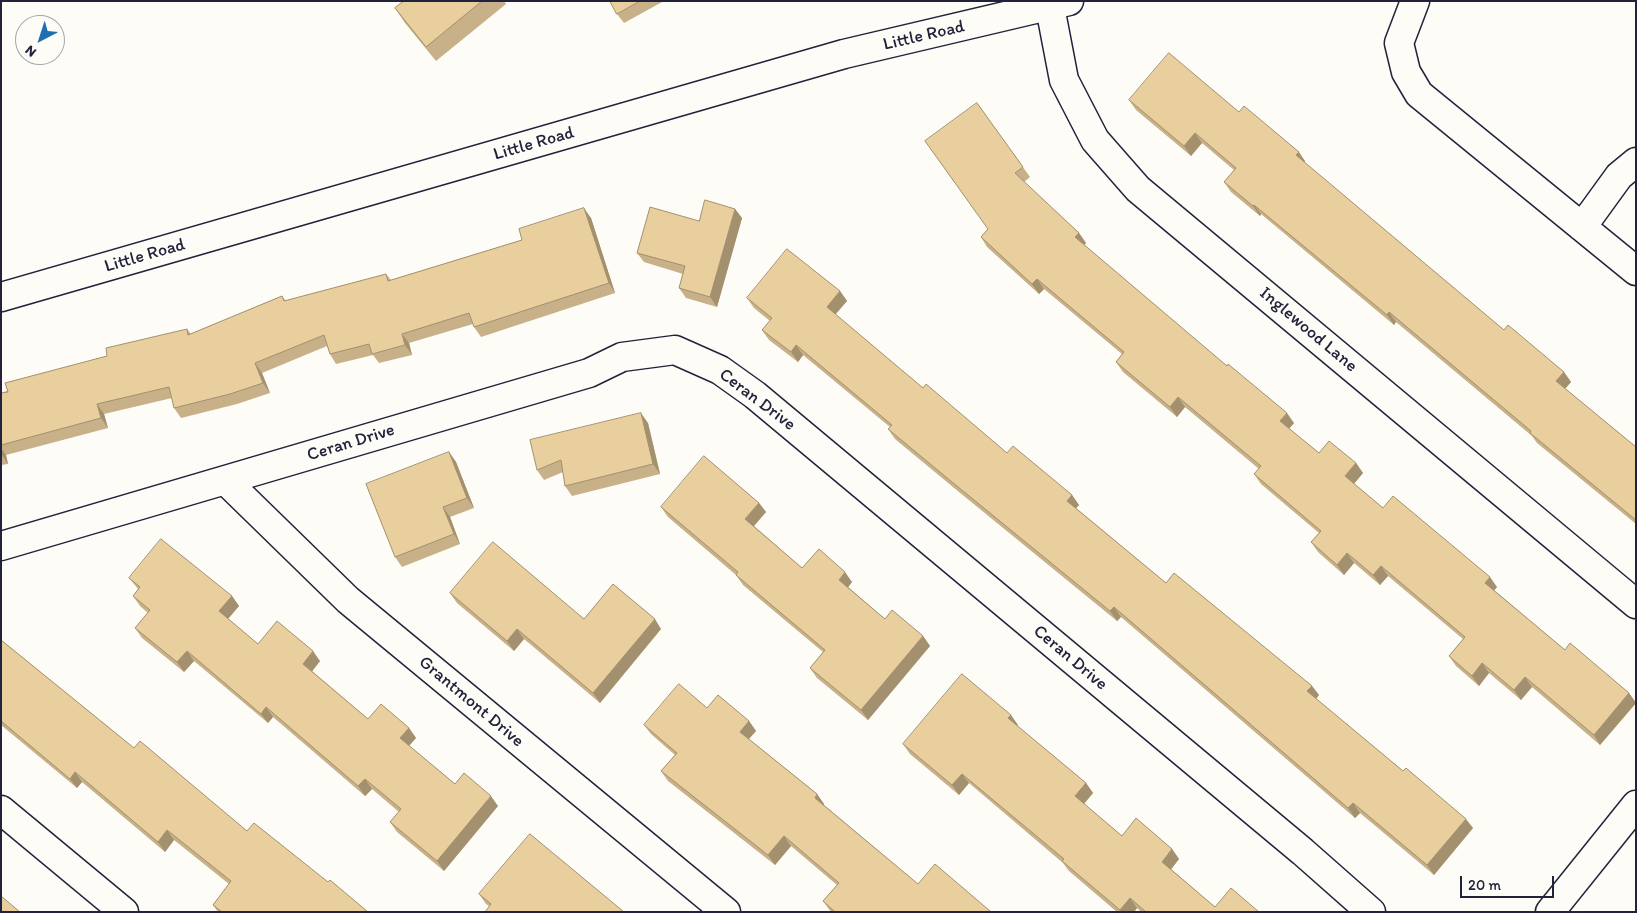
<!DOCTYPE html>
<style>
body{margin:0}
#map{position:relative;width:1637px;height:913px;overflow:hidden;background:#fdfcf7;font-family:Itim,sans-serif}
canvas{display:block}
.frame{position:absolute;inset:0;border:2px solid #22223b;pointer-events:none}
.north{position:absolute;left:15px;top:15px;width:50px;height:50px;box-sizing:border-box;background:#fdfcf7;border:1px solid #a5a5ac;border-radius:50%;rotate:220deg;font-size:14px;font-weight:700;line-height:20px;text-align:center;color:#22223b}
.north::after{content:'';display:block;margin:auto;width:18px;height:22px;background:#1f6fb2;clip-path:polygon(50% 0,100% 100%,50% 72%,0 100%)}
.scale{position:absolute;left:1460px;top:876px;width:94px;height:22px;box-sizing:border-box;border:2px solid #22223b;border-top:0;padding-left:6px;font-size:15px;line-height:18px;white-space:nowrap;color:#22223b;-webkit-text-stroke:4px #fdfcf7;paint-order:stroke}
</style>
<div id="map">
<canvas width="1637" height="913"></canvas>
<div class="frame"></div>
<div class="north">N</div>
<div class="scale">20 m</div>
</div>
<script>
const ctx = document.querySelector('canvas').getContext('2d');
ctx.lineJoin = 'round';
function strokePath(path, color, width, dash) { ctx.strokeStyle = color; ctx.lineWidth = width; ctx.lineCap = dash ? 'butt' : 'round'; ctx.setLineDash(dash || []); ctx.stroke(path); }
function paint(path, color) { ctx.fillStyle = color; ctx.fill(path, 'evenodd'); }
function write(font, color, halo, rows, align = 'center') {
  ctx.font = font + ' Itim,sans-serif'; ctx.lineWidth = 4.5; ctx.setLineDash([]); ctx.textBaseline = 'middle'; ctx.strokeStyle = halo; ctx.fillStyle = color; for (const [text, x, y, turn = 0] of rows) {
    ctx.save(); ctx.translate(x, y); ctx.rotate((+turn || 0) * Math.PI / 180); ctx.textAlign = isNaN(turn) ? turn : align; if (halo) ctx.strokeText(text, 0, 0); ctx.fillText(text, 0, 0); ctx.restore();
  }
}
const minor = new Path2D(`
 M1415,1L1399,43L1406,72L1419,94L1636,271
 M1050,7L1064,80L1095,140L1138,189L1636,604
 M1582,227L1619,176L1636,162
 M1,297L844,54L1069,1
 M226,481L348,600L726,912
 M1,546L589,373L622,357L675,350L720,370L755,395L1303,852L1371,912
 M1,810L124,912
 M1550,912L1636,805`);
strokePath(minor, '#22223b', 31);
strokePath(minor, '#fdfcf7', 28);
paint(new Path2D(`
 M404,1H504L506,4L436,61L405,23L395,8Z
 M610,1H664L624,23L617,14Z
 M1129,100L1239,112L1305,161L1304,163L1504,330L1564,372L1571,382L1565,389L1636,447V524L1537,443L1532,436L1396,322L1394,325L1261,214L1260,216L1231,192L1224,182L1234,170L1202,143L1191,156L1136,110Z
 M977,103L1030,177L1024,182L1079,233L1086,243L1084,245L1294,423L1289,429L1319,453L1356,463L1363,473L1354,484L1383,508L1497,587L1494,590L1565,650L1629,693L1636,703L1600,745L1532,687L1521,700L1489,673L1479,686L1456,666L1449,656L1463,639L1388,576L1380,585L1354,563L1344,575L1318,552L1311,542L1319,533L1261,484L1254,474L1259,469L1185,407L1177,417L1123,372L1116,362L1122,354L1044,289L1039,294L987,247L981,237L988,229Z
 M735,209L742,218L717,307L686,298L679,288L683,274L644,262L637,253L699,221Z
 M591,218L615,293L481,337L474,327L473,324L409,343L412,355L379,363L373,355L336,364L330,354L327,346L262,373L270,393L237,404L181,418L174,408L172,398L104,414L108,428L6,455L8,464L1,465V393L107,356L187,329L191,334L282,296L286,301L386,274L391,280L522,240Z
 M840,291L847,301L835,315L923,388L1007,453L1072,495L1079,505L1076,508L1166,583L1312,686L1319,695L1316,699L1403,771L1473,828L1434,875L1360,813L1355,818L1121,617L1117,621L959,492L895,439L888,429L890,427L803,355L798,362L769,340L762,330L770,321L754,308L747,298Z
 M648,423L660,474L572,496L565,486L563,472L544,480L537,470Z
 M449,452L456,462L474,508L450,517L460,544L402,567L395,557Z
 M759,503L766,512L754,526L802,568L852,582L848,587L885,619L923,636L930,646L868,720L817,678L810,668L823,652L743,585L736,575L668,517L661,507Z
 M129,578L232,596L239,606L228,619L258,644L320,661L312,671L368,719L409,728L416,738L409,746L455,784L498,806L444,871L397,832L390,822L399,812L372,789L365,796L273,717L268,723L194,661L184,672L142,638L135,628L148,613L140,606L133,596L138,589Z
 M450,593L584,619L661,629L600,703L524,639L514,651L457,603Z
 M1,640L134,748L247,831L328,882L368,912H218L213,905L229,884L174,840L165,852L82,782L77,788L1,725Z
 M1011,715L1017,726L1086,783L1093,793L1084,804L1122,836L1172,849L1179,859L1171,869L1215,907L1259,912H1141L1137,908L1134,912H1117L1069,871L1063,863L969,783L959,795L910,754L903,744Z
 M749,721L756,731L749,739L817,794L824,804V805L918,884L990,912H831L823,901L837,885L791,846L775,865L668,781L661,771L675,755L651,734L644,725Z
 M479,894L624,912L489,906L486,904Z`), '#c8b188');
paint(new Path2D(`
 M1195,133L1202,143L1191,156L1184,146Z
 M1299,152L1305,161L1302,165L1296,155Z
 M1254,205L1261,214L1260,216L1253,206Z
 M584,208L591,218L615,293L609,283Z
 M735,209L742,218L717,307L710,297Z
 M1079,233L1086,243L1082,247L1075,237Z
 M1037,279L1044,289L1039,294L1032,284Z
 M840,291L847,301L833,317L827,307Z
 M1389,312L1396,322L1394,325L1387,315Z
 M402,334L409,343L412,355L405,345Z
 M796,345L803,355L798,362L791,352Z
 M255,363L262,373L270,393L263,383Z
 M1564,372L1571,382L1563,391L1556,381Z
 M1178,397L1185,407L1177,417L1170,407Z
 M97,404L104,414L108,428L101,418Z
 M641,413L648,423L660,474L653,464Z
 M1287,413L1294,423L1287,431L1280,421Z
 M1,448L6,455L8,464L1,454Z
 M449,452L456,462L474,508L467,498Z
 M1356,463L1363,473L1352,486L1345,476Z
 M1072,495L1079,505L1074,510L1067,501Z
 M759,503L766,512L752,528L745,519Z
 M443,507L450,517L460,544L454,534Z
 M1347,553L1354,563L1344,575L1337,565Z
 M1381,566L1388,576L1380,585L1373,575Z
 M845,572L852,582L846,590L839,580Z
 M1490,577L1497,587L1492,593L1485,583Z
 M232,596L239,606L226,621L219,611Z
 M1114,607L1121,617L1117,621L1110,611Z
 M655,619L661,629L600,703L593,693Z
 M517,629L524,639L514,651L507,641Z
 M923,636L930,646L868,720L861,710Z
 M187,651L194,661L184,672L177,662Z
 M313,651L320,661L310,674L303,664Z
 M1482,663L1489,673L1479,686L1472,676Z
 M1525,677L1532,687L1521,700L1514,690Z
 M1312,686L1319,695L1314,701L1307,691Z
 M1629,693L1636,703L1600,745L1594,735Z
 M266,707L273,717L268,723L261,714Z
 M1011,715L1018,725L1015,728L1008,718Z
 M749,721L756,731L746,742L740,732Z
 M409,728L416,738L407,748L400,738Z
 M75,772L82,782L77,788L70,779Z
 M962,774L969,783L959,795L952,785Z
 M365,779L372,789L365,796L358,786Z
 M1086,783L1093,793L1082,806L1075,796Z
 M817,794L824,804L822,807L815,798Z
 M491,796L498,806L444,871L437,861Z
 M1353,803L1360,813L1355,818L1348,808Z
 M1466,819L1473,828L1434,875L1427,865Z
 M167,830L174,840L165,852L158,842Z
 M784,836L791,846L775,865L768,855Z
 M1172,849L1179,859L1169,872L1162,862Z
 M1130,898L1137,908L1134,912H1121L1120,910Z`), '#a3906f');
const building = new Path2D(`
 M404,1H482L426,47L395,8Z
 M610,1H640L617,14Z
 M1169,53L1239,112L1244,106L1299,152L1296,155L1504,330L1508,325L1564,372L1556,381L1636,447V520L1530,433L1531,431L1389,312L1387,315L1254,205L1253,206L1224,182L1236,168L1195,133L1184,146L1129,100Z
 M977,103L1023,167L1015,173L1079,233L1075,237L1227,366L1228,364L1287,413L1280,421L1319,453L1329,441L1356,463L1345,476L1383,508L1393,496L1490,577L1485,583L1565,650L1570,643L1629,693L1594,735L1525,677L1514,690L1482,663L1472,676L1449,656L1465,637L1381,566L1373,575L1347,553L1337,565L1311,542L1321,531L1254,474L1261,466L1178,397L1170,407L1116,362L1124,352L1037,279L1032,284L981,237L988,229L925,141Z
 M705,200L735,209L710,297L679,288L685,266L637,253L650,207L699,221Z
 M584,208L609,283L474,327L469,313L402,334L405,345L372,354L369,344L330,354L324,335L255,363L263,383L230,394L174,408L169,387L97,404L101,418L1,445V393L8,392L5,383L107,356L106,348L187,329L188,335L282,296L284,301L386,274L388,281L522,240L519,229Z
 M787,249L840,291L827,307L923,388L926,384L1007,453L1013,446L1072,495L1067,501L1166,583L1174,573L1312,686L1307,691L1403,771L1406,768L1466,819L1427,865L1353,803L1348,808L1114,607L1110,611L952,482L888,429L892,425L796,345L791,352L762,330L772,318L747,298Z
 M641,413L653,464L565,486L561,460L537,470L530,440Z
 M449,452L467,498L443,507L454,534L395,557L366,484Z
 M704,456L759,503L745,519L802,568L819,549L845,572L839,580L885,619L892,610L923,636L861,710L810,668L825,650L736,575L738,572L661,507Z
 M161,539L232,596L219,611L258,644L277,621L313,651L303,664L368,719L381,704L409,728L400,738L455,784L464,773L491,796L437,861L390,822L401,809L365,779L358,786L266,707L261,714L187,651L177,662L135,628L150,610L133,596L140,587L129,578Z
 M493,542L584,619L613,584L655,619L593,693L517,629L507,641L450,593Z
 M1,640L134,748L140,741L247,831L254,823L328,882L330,880L368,912H222L213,905L231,881L167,830L158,842L75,772L70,779L1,721Z
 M962,674L1011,715L1008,718L1086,783L1075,796L1122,836L1136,818L1172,849L1162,862L1215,907L1231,888L1259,912H1146L1130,898L1120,910L1062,861L1064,859L962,774L952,785L903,744Z
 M679,684L707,708L718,695L749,721L740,732L817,794L815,798L918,884L935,864L990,911L989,912H835L823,901L839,883L784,836L768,855L661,771L677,753L644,725Z
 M530,834L624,912H485L491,904L479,894Z
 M1,896L20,912H1Z`);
paint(building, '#e9ce9e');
strokePath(building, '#a3906f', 1);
write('18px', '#22223b', '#fdfcf7', [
 ["Little Road",924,36,-13],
 ["Little Road",534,144,-16],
 ["Little Road",145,256,-16],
 ["Inglewood Lane",1308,330,40],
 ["Ceran Drive",757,400,37],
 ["Ceran Drive",351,443,-17],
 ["Ceran Drive",1070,658,40],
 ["Grantmont Drive",471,702,40]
]);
</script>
